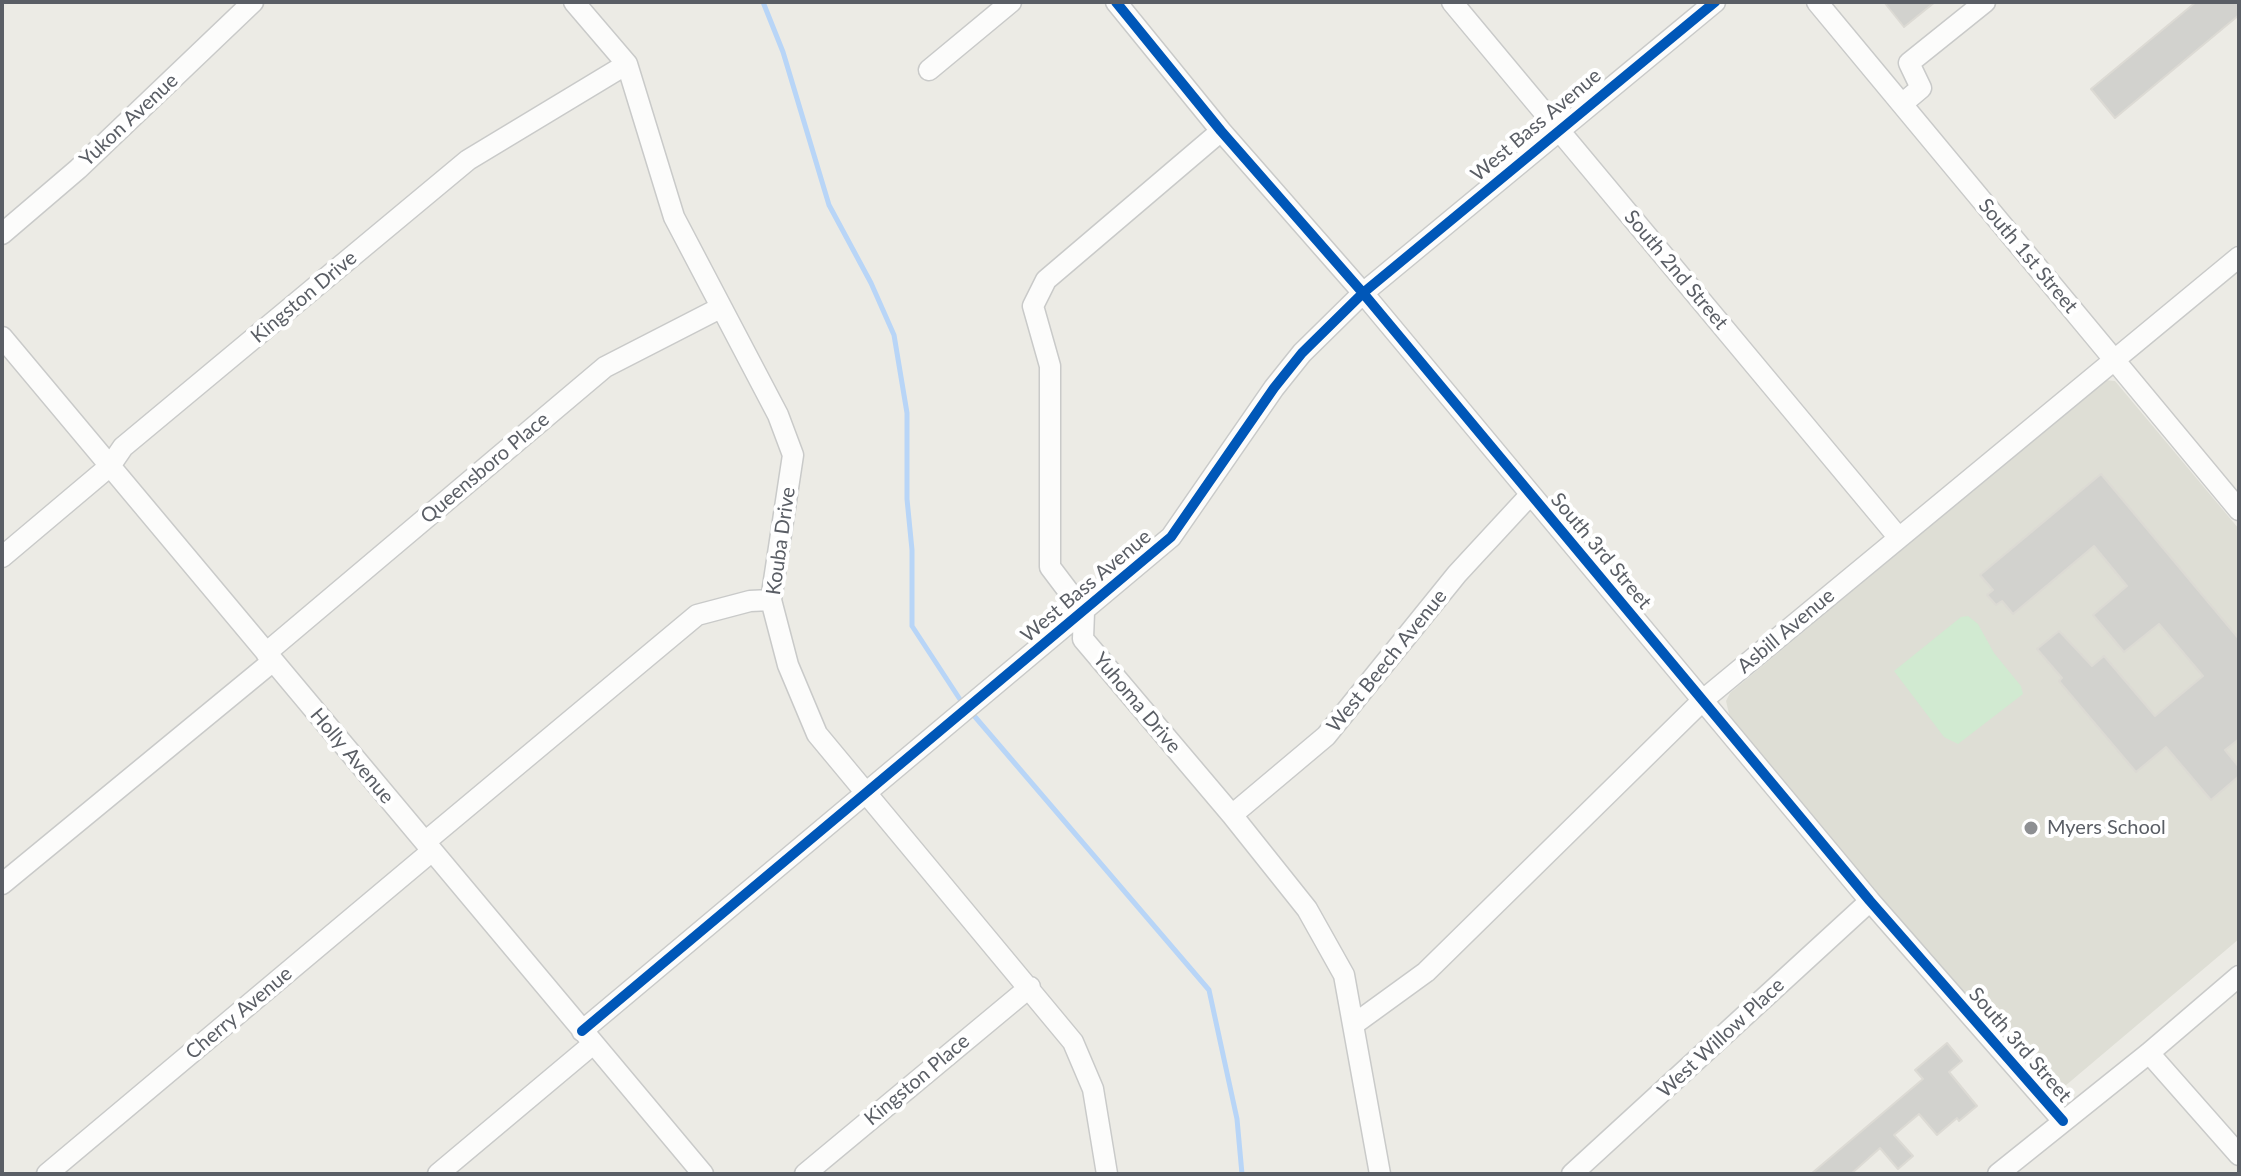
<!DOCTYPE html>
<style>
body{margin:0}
#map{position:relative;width:2241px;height:1176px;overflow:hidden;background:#ecebe5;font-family:Lato,sans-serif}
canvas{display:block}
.frame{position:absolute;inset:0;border:4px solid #5a5e65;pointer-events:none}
</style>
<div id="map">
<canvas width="2241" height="1176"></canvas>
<div class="frame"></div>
</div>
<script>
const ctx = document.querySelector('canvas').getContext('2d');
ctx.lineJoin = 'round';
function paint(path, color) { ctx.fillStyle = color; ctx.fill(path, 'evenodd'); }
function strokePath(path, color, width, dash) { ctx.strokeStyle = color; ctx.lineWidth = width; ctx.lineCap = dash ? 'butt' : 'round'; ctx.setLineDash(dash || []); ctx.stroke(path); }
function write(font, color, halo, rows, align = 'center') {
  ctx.font = font + ' Lato,sans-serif'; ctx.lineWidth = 8; ctx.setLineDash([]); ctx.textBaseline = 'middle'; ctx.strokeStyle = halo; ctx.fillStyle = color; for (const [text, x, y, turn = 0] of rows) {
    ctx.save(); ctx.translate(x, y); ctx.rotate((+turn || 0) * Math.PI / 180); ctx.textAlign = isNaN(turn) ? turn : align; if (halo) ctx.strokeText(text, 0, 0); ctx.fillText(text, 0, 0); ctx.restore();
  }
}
paint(new Path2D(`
 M2105,380L2115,381L2239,529V939L2065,1086L2055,1088L2046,1087L2033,1078L1730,718L1726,701L1730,693Z`), '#deded5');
paint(new Path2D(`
 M1968,616L1978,624L1994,653L2021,686L2023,694L1958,744L1944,737L1894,671L1961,617Z`), '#d1ead1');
strokePath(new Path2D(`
 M763,2L783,52L829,205L871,283L894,335L907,413V499L912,550V626L963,704
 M970,711L1209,990L1237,1119L1242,1174`), '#b8d5f7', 5);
const building = new Path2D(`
 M1884,2H1935L1904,27Z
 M2196,2H2239V15L2115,118L2091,89Z
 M2101,474L2239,639V739L2225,750L2239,767V776L2211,800L2166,747L2136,772L2059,681L2062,678L2037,649L2059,631L2092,666L2104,656L2155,716L2203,676L2159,624L2124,652L2093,615L2127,586L2094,546L2013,614L2002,601L1996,605L1987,595L1993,590L1980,575Z
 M1947,1043L1962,1061L1949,1072L1977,1106L1959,1121L1957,1118L1937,1135L1919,1114L1894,1135L1913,1156L1898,1169L1880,1148L1851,1174H1811L1923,1079L1915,1070Z`);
paint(building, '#d2d2ce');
strokePath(building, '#dcdad4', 2);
const minor = new Path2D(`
 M574,2L627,64L674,217L778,415L793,455L771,600L788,665L817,734L1073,1042L1093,1089L1107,1174
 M1116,2L1221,131L1363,293L1870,901L2063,1121
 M1452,2L1899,538
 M1817,2L2239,510
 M929,70L1011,2
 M1902,104L1921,88L1909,63L1985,2
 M1221,131L1046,280L1033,306L1050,366V567L1084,612L1083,639L1232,815L1307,909L1344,975L1380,1174
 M2,234L78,169L253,2
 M2,337L703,1174
 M2,557L110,466L123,447L468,160L627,64
 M266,653L605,367L720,308
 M1232,815L1326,736L1457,574L1530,495
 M425,842L697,615L750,601L771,600
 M2,884L273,661
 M1353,1025L1426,972L1703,700L2239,257
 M582,1031L1171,537L1274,388L1302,353L1363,293L1715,2
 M2149,1053L2239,1155
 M47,1174L432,851
 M438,1174L593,1044
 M805,1174L1030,987
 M1572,1174L1870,901
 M1998,1174L2149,1053L2239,976`);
strokePath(minor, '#c9cac9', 23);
strokePath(minor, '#fcfcfb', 20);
strokePath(new Path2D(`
 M1116,2L1221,131L1363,293L1870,901L2063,1121
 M582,1031L1171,537L1274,388L1302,353L1363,293L1715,2`), '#0057b8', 10);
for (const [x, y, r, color] of [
 [2031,828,8,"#8d8f92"]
]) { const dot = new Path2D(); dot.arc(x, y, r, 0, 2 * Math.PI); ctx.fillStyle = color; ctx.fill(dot); strokePath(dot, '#fff', 3); }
write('20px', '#5a5e65', '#fff', [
 ["Yukon Avenue",129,120,-43],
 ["West Bass Avenue",1536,125,-40],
 ["South 1st Street",2028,256,50],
 ["South 2nd Street",1676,270,50],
 ["Kingston Drive",304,297,-40],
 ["Queensboro Place",485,468,-40],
 ["Kouba Drive",781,541,-82],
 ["South 3rd Street",1601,551,50],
 ["West Bass Avenue",1086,586,-40],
 ["Asbill Avenue",1786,631,-40],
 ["West Beech Avenue",1387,661,-51],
 ["Yuhoma Drive",1137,703,50],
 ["Holly Avenue",352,756,50],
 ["Cherry Avenue",239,1013,-40],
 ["West Willow Place",1721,1038,-43],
 ["South 3rd Street",2020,1045,49],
 ["Kingston Place",917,1080,-40]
]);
write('20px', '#5a5e65', '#fff', [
 ["Myers School",2047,828]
], 'left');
</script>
